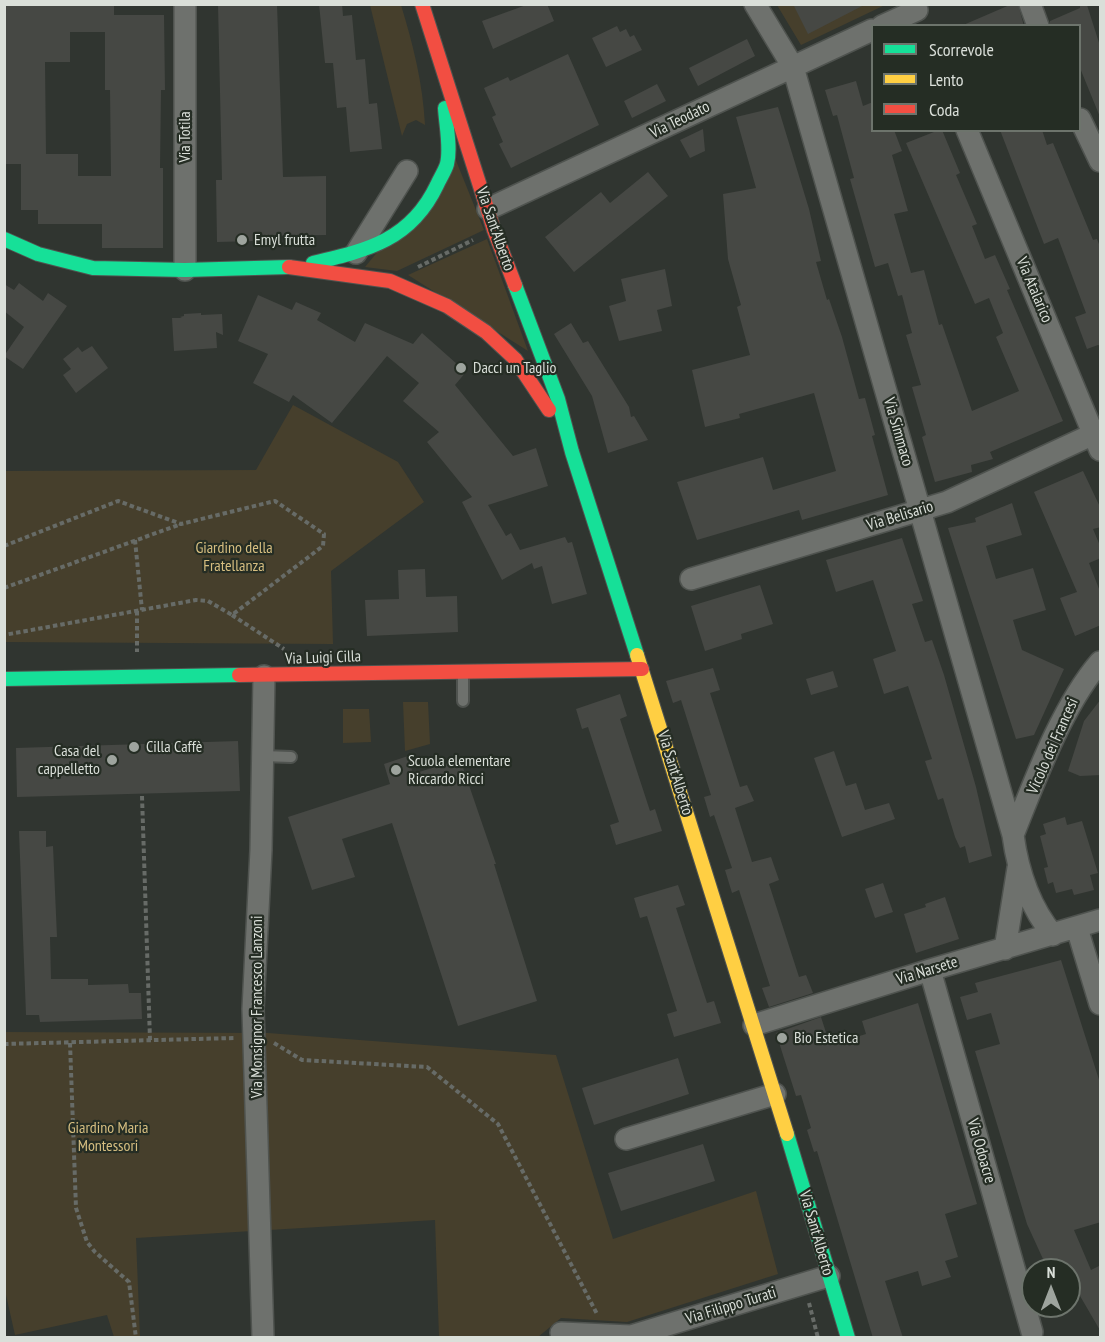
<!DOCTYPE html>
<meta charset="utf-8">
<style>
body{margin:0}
#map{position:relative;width:1105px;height:1342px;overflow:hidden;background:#303530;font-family:"PT Sans Narrow",sans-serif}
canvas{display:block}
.frame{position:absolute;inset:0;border:6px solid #dadfd9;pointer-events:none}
.legend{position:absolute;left:871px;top:24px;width:210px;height:108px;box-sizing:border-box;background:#252d24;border:2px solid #6d746c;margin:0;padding:8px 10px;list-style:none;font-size:18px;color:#dadfd9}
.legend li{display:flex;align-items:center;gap:12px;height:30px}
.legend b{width:30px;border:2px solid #6d746c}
.north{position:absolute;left:1021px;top:1258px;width:60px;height:60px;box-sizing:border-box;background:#252d24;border:2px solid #6d746c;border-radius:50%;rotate:0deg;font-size:16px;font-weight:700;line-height:24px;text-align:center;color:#dadfd9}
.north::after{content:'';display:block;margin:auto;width:21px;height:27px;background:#9ea49e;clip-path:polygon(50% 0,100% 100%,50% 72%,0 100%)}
</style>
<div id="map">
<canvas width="1105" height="1342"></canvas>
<div class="frame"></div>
<ul class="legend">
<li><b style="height:8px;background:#16e098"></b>Scorrevole</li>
<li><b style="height:8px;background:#ffcf43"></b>Lento</li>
<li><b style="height:8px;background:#f24e42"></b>Coda</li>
</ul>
<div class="north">N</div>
</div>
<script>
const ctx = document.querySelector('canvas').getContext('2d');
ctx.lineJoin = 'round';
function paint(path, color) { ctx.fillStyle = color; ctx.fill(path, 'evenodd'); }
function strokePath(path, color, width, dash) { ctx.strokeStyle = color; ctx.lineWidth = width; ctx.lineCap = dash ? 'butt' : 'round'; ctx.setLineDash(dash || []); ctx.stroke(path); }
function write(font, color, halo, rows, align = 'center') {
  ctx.font = font + ' "PT Sans Narrow",sans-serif'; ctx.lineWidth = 4.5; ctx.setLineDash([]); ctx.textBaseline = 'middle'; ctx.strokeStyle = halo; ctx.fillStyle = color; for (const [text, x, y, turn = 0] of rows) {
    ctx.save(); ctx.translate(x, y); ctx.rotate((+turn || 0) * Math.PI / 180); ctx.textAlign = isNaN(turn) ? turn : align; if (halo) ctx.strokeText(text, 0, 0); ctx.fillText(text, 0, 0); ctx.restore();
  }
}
paint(new Path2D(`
 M370,5H401C413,44 423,84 425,125L416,120L407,124L402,136Z
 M777,5H885L801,45Z
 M455,158L484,230L397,271L365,267Z
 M487,239L528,351L408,275Z
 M293,405L398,462L424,502L331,571L333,644L5,642V471L256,470Z
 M403,702H428L430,744L405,751Z
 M343,709H369L371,742L343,743Z
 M4,1032L268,1033L556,1055L613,1239L756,1191L778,1274L627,1322L561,1318L538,1337H439L435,1220L136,1238L140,1337H114L107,1315L15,1335L4,1286Z`), '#463f2c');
paint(new Path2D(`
 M4,4H114V15H164L165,90H161L160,168H163V248H102V224H38V210H21V164H4ZM70,32H105V90H110L111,176H78V154H46L45,62H70Z
 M218,4H277L283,177L326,176V235L255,236V241L217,242L216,180H222Z
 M319,4H342L343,16L352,15L356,60L365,59L369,104L377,103L382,149L350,152L346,107L337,108L333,63H325Z
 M529,4H547L554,21L493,49L482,21Z
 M793,4H866L808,34Z
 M1012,4H1018L1024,26H961Z
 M1080,4L1087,5L1101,49L1100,117L1080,68V26H1050V21L1080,8Z
 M617,26L620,32L626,29L630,37L634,35L642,50L606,67L592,38Z
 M747,39L755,56L698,86L689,68Z
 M568,54L599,125L511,168L499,144L503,142L492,117L496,115L484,88L508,77L510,81Z
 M856,81L863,106L873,102V130H894L902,151L892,155L908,211L894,214L911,273L924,270L939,325L942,324L972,411L1019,391L996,337L1003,333L989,298L975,304L906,143L939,130H942L960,173L956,175L977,224L972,226L985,259L995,255L1010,289L1007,290L1063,421L990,452L993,459L971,465L972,472L935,482L922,437L926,435L912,387L921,385L906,335L912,333L902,295L898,296L888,263L875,267L850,179L854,178L837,115L833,116L825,90Z
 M657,84L666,101L632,118L624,101Z
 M778,107L809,209L821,261L816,262L827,300L829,299L842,337L859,399L865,398L875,435L872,436L888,495L802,520L799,510L697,540L677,482L763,457L773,490L836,471L814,393L739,414L740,418L705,427L692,370L750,355L737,307L741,305L728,259L723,194L756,188L736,117Z
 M703,129L705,151L690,158L680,140Z
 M1000,130H1042L1047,145L1053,143L1093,240L1097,239L1101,249V346L1098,345L1087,349L1075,317L1086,313L1058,238L1044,244Z
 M648,172L668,196L574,272L545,237L601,192L610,203Z
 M665,269L672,306L657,310L662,331L619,341L609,306L626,301L621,279Z
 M19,283L43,301L48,293L67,306L23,369L4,356L24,327L4,311V284L14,290Z
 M258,295L292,310L296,302L321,313L317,320L355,342L365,323L413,344L422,333L466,372L455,385L513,456L536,448L548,486L488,505L506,536L511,533L520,550L565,537L568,543L572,542L587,594L552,604L542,566L534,569L532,563L502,580L462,502L472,497L427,442L439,432L403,401L419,383L387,356L332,423L293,395L289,402L253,383L268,354L238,341Z
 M201,313V315L222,314L223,335L216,332L217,348L174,351L172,318H182L180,317L184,316V314Z
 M571,323L583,343L588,341L629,407L631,417L634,416L648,440L608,453L592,396L554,334Z
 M92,346L108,368L76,393L63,375L71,369L63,359L78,347L82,352Z
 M1083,471L1101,509V527L1093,529L1101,548V558L1089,563L1101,594V625L1075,636L1060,598L1077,592L1034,492Z
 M1012,503L1022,535L986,546L996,579L1033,568L1046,610L1013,620L1022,650L1064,669L1034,735L1016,739L948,528L976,522L975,518Z
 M902,538L923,601L912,604L925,642L932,640L944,675L976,787L992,856L969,863L965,846L960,848L955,837L943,798L938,800L925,761L932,759L908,686L884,694L873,659L896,651L873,580L836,592L826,560Z
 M425,569L426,597L457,596L458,632L367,636L365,600L399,599L398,570Z
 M760,585L773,624L741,634L742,639L705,651L691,606Z
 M713,668L720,690L710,693L740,787L747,785L754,801L735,808L752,862L771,857L779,880L769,884L799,977L806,975L813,993L769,1007L762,988L770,986L739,890L732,893L725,870L732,868L714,815L710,817L704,797L711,795L681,700L673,703L666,681Z
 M833,671L838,687L811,695L806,679Z
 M620,694L627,716L620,719L650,811L655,809L662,831L616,845L610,825L619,822L588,727L582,729L576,709Z
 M1101,699V775L1080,776L1068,771L1084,721Z
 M238,741L240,791L17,797L16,748Z
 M834,751L846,786L856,783L865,810L889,803L895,819L842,837L814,758Z
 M408,756L413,774L460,759L496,864H494L537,1001L458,1026L392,823L342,839L355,877L312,890L288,817L390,784L384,764Z
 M1065,817L1067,825L1082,821L1098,873L1090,875L1094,890L1074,895L1072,889L1056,893L1053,882L1048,884L1044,868L1048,867L1040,836L1046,834L1043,824Z
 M19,831H46V847L53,846L57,937H50L51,979H88V985L128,984L129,993H141L142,1019L40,1022L39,1015H26Z
 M883,883L893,912L875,918L865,889Z
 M678,885L685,905L676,908L707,1003L714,1001L721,1023L674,1037L667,1014L677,1011L647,916L640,918L634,898Z
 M945,897L959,939L916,953L904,914L926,907L925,904Z
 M1061,960L1101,1086V1222L1074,1230L1091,1270L1101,1265V1332L1069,1277V1270H1048L1027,1224L975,1051L1000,1044L991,1013L967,1020L960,997L978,992L975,983Z
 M918,1003L977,1204L945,1214L958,1257L945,1261L951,1277L922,1286L918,1271L885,1281L903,1338H873L817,1151L814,1152L807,1130L811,1128L801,1095L796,1096L776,1033L821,1017L830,1045L866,1034L862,1021Z
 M678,1058L689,1094L594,1125L582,1088Z
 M703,1144L715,1181L621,1211L608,1173Z`), '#464844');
const lane = new Path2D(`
 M463,673V701
 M263,756L291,757`);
const street = new Path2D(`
 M755,4L793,67L1013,835C1018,872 1029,906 1053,935
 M1030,4L1038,26
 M882,26L917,10
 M1080,119L1100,161
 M967,130L1100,450
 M488,209L872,30
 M356,253L407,171
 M185,270V4
 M691,579L947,502L1100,431
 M1013,835C1035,780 1062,706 1100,662
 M1077,928L1100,1004
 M1005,949L1018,868
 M930,970L1032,1332
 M754,1025L930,970L1100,920
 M626,1139L775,1094
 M561,1333L631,1336L829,1276
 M263,1338L253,1009L261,850L264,676`);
const fast = new Path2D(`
 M4,239L38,254L93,268L185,270L289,267
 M313,263C368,250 411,240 437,185C440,178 445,171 447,164C451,148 446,125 445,108
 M515,285L558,399L572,452L637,655
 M4,679L239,675
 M787,1134L848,1338`);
const slow = new Path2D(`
 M637,655L787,1134`);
const jam = new Path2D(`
 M422,4L494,230L515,285
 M289,267L390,281L447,306L486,332L515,359L549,410
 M239,675L642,669`);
strokePath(lane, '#4f534f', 14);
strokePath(street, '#4f534f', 24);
strokePath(fast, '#4f534f', 16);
strokePath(slow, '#4f534f', 16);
strokePath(jam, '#4f534f', 16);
strokePath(new Path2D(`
 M418,267L473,240
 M135,540L142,610
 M4,546L118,501L181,524L275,501L324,534L323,546L232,615L208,601L196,600L4,635
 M4,588L181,524
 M137,611V652
 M232,615L284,649
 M142,796L150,1040
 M70,1043L76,1208L87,1242L95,1252L129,1282L136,1338
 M274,1043L302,1060L427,1067L498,1124L597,1314
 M4,1044L234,1038
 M809,1303L818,1338`), '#676b67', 4, [4.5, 3]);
strokePath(lane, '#6e716d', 10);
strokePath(street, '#6e716d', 21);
strokePath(fast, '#16e098', 14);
strokePath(slow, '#ffcf43', 14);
strokePath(jam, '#f24e42', 14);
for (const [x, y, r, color] of [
 [242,240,6,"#9ea49e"],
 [461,368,6,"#9ea49e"],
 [134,747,6,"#9ea49e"],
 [112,760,6,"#9ea49e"],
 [396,770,6,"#9ea49e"],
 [782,1038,6,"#9ea49e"]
]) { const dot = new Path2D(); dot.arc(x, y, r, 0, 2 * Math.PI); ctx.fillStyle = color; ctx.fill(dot); strokePath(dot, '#252d24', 2); }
write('16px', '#dadfd9', '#252d24', [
 ["Via Teodato",680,120,-26],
 ["Via Totila",185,137,-90],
 ["Via Sant'Alberto",495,229,71],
 ["Via Atalarico",1034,290,67],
 ["Via Simmaco",898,432,74],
 ["Via Belisario",900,516,-17],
 ["Via Luigi Cilla",323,658,-2],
 ["Vicolo dei Francesi",1053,746,-66],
 ["Via Sant'Alberto",675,773,73],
 ["Via Narsete",927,971,-17],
 ["Via Monsignor Francesco Lanzoni",257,1007,-90],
 ["Via Odoacre",981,1151,74],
 ["Via Sant'Alberto",816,1233,74],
 ["Via Filippo Turati",731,1306,-17]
]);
write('16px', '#dadfd9', '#252d24', [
 ["Emyl frutta",254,240],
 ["Dacci un Taglio",473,368],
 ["Cilla Caffè",146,747],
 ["Casa del",100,751,"right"],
 ["cappelletto",100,769,"right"],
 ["Scuola elementare",408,761],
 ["Riccardo Ricci",408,779],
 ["Bio Estetica",794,1038]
], 'left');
write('16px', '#d6be80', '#252d24', [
 ["Giardino della",234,548],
 ["Fratellanza",234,566],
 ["Giardino Maria",108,1128],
 ["Montessori",108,1146]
]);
</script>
